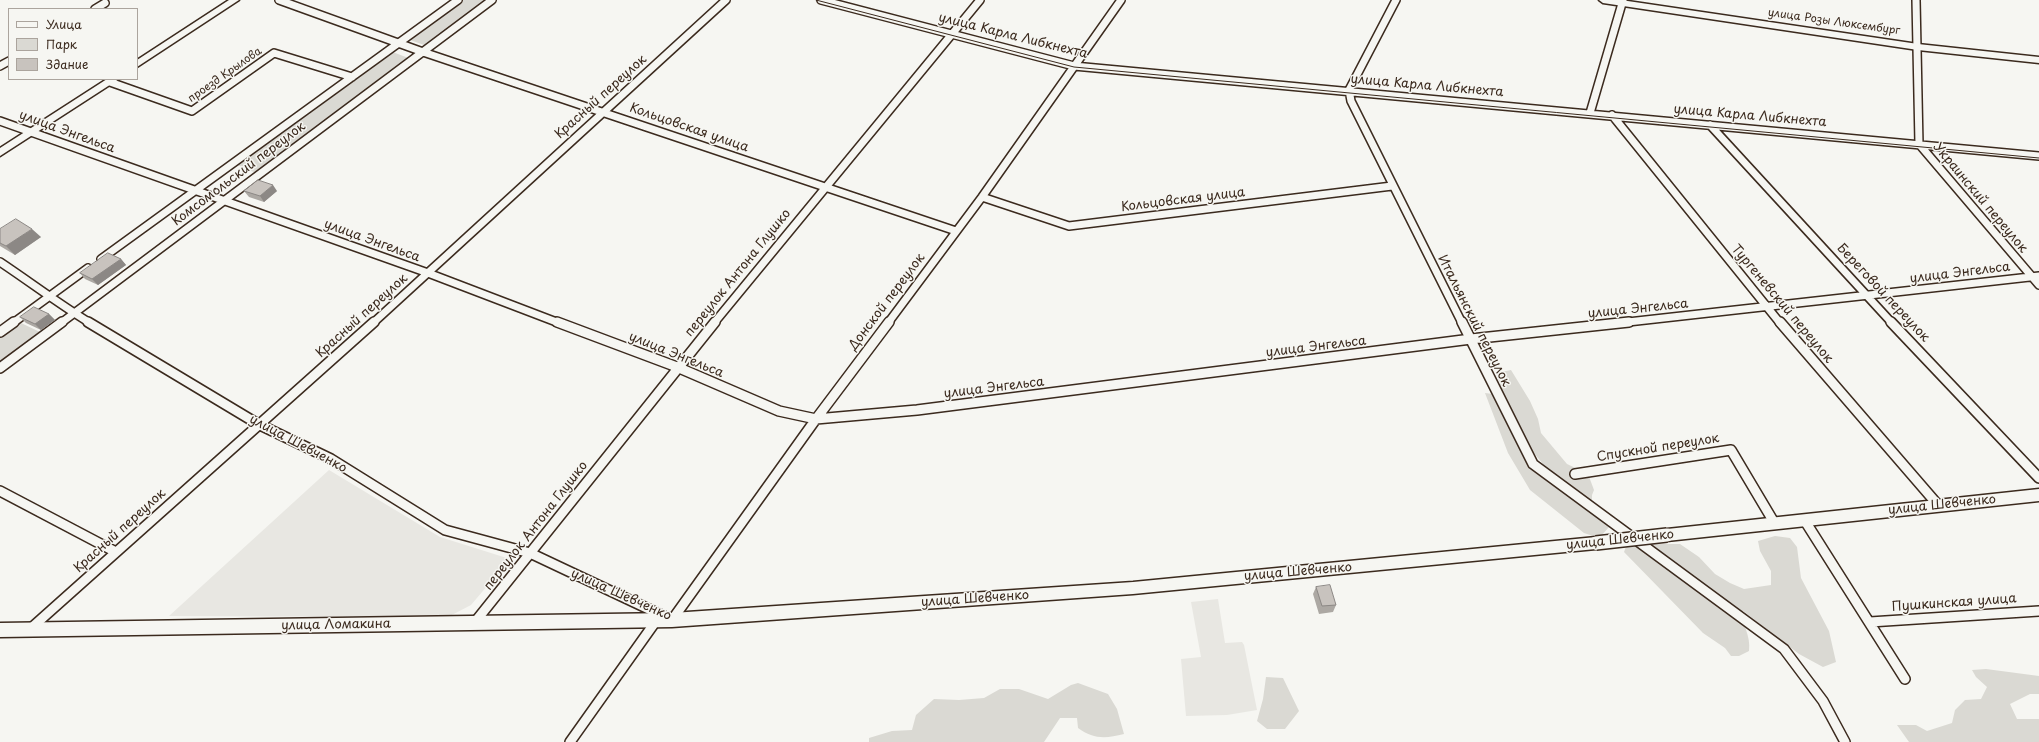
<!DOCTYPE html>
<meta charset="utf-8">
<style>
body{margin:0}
#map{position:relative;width:2039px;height:742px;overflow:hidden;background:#f6f6f2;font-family:"Playpen Sans",sans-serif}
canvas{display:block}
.legend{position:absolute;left:8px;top:8px;width:130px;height:72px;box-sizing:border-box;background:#f6f6f2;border:1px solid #aba49d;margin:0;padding:5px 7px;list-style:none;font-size:12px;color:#3b2a1e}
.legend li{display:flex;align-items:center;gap:8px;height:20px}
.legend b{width:20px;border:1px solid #aba49d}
</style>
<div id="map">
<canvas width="2039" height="742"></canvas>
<ul class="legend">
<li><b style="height:5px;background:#f6f6f2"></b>Улица</li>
<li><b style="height:11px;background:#dad9d3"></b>Парк</li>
<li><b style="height:11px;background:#c8c3be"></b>Здание</li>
</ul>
</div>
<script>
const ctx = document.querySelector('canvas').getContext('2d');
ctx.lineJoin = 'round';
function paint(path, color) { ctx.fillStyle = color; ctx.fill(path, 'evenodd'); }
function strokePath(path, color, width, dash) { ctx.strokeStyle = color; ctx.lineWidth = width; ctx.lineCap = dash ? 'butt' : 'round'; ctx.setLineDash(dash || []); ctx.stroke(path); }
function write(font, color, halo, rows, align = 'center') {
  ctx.font = font + ' "Playpen Sans",sans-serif'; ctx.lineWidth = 3; ctx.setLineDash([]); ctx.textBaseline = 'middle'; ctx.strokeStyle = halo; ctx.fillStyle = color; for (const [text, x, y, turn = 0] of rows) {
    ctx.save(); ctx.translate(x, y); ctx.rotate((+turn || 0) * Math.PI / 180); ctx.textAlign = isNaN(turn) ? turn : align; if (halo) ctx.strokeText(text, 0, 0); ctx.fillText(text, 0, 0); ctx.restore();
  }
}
paint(new Path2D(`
 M329,470L440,537L510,559L471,605L448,617L169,616Z
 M1218,599L1225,643L1242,642L1244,645L1257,710L1227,715L1186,716L1181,659L1201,657L1191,602Z`), '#e8e7e2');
paint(new Path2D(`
 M460,0H489L427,46L407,39Z
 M390,51L411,59L256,173L235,164Z
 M19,322L42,333L0,364V335Z
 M1511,370L1530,401L1538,419L1541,433L1567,464L1588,474L1594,490L1592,495V503L1602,511L1609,527L1602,535L1593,536L1584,533L1530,490L1508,453L1485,393L1493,394L1532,459L1548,470L1533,452L1504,399L1498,378L1501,372Z
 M1775,536L1790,538L1797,547L1801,578L1829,631L1836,662L1823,667L1799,654L1743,611C1742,626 1751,635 1749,651L1739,656H1731L1725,648L1703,633L1624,552L1627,544H1680L1699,557L1715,574L1730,583L1744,589L1771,585V571L1760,551L1758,541Z
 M1986,669L2039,676V694H2030L2010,704L2017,719H2039V742H1909L1897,725H1916L1927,731L1952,723L1955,710L1965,700L1981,699L1987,687L1976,677L1972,670Z
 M1266,677L1283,678L1299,711L1285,729H1267L1257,721L1263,699Z
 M1078,683L1108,694L1117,709L1124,734C1105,739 1093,739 1078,728L1077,718H1060L1044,742H869V738L892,731L912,730L916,715L934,699L959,700L984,698L1000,689H1019L1048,699L1071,685Z`), '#dad9d3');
const streetFar1 = new Path2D(`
 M279,0L423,52L956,231
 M821,0L1074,66L2039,156
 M1396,0L1349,90L1351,101L1462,323
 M1916,0L1919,144L2039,285
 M95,9L105,3
 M0,66L9,61
 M110,82L192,111L274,53L352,77
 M1590,113L1623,0
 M1612,115L1780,323
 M0,121L428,273L559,323
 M1710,125L1892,323
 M982,197L1069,226L1392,186
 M101,259L458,0
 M0,262C30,282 59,304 90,323
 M13,323L88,268
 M61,323L492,0
 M373,323L726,0
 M714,323L980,0
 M888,323L982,197L1121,0
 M1619,323L2039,276`);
const street = new Path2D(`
 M88,322L258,424L331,459L445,530L530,553L672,620L816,419L889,322
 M557,322L677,367L779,411L816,419L917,410L1471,339L1629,322
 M1462,322L1533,464L1784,649L1823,701L1845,742
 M1780,322L1938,505
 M1891,322L2039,478
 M0,332L14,322
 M0,368L62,322
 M1575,474L1731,450L1775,524
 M0,491L114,551
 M1805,521L1905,679
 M475,622L715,322
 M1870,622L2039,611
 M29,630L374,322
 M570,742L656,621`);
const secondary = new Path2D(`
 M229,0H239L137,67V60Z
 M1599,0H1621L1918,44L2039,57V63L1918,50L1603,3Z
 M107,79H119L0,156V148Z
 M2039,489V501L1667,541L1662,539L1660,535L1662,531L1667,529Z
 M1596,537L1601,539L1603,543L1601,547L1596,549L1133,594L672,627L0,637V623L672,613L1133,582Z`);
strokePath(streetFar1, '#3b2a1e', 10);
strokePath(street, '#3b2a1e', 12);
strokePath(secondary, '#3b2a1e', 3);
strokePath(streetFar1, '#f6f6f2', 7);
strokePath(street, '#f6f6f2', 9);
paint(secondary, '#f6f6f2');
strokePath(new Path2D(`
 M816,0L1074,67L2039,158`), '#3b2a1e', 1);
const secondaryBridge = new Path2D(`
 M1596,543L1667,535`);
strokePath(secondaryBridge, '#3b2a1e', 16, []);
strokePath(secondaryBridge, '#f6f6f2', 13);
paint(new Path2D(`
 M244,191H277L264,202L249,197Z
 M0,229L41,237L15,255L0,246Z
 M121,259L126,265L98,285L85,279L80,273Z
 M49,314L55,320L41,330L26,323L20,317Z
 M1316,587L1336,605L1333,612L1319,614L1313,594Z`), '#aca8a3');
paint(new Path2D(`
 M273,185L277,191L264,202L260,196Z
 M32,229L41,237L15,255L6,246Z
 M121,259L126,265L98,285L92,279Z
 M49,314L55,320L41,330L35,324Z`), '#8c8885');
const building = new Path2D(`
 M258,180L273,185L260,196L244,191Z
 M16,219L32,229L6,246L0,243V229Z
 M108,253L121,259L92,279L80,273Z
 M34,307L49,314L35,324L20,317Z
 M1330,585L1336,605L1322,606L1316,587Z`);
paint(building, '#c8c3be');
strokePath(building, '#8c8885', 1);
write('11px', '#3b2a1e', '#f6f6f2', [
 ["улица Розы Люксембург",1834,22,8],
 ["проезд Крылова",225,75,-35]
]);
write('13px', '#3b2a1e', '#f6f6f2', [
 ["улица Карла Либкнехта",1013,36,14],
 ["улица Карла Либкнехта",1427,86,5],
 ["Красный переулок",601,97,-42],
 ["улица Карла Либкнехта",1750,116,5],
 ["Кольцовская улица",689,128,19],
 ["улица Энгельса",67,132,20],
 ["Комсомольский переулок",239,174,-37],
 ["Украинский переулок",1980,198,50],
 ["Кольцовская улица",1183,200,-7],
 ["улица Энгельса",372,241,20],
 ["переулок Антона Глушко",738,273,-51],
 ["улица Энгельса",1960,273,-7],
 ["Береговой переулок",1883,293,47],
 ["Донской переулок",887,302,-53],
 ["Тургеневский переулок",1782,304,50],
 ["улица Энгельса",1638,309,-6],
 ["Красный переулок",362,316,-42],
 ["Итальянский переулок",1474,321,63],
 ["улица Энгельса",1316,347,-7],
 ["улица Энгельса",676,355,22],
 ["улица Энгельса",994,388,-7],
 ["улица Шевченко",298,444,28],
 ["Спускной переулок",1658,448,-9],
 ["улица Шевченко",1942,505,-6],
 ["переулок Антона Глушко",536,526,-52],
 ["Красный переулок",120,531,-42],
 ["улица Шевченко",1620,540,-6],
 ["улица Шевченко",1298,572,-5],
 ["улица Шевченко",621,595,24],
 ["улица Шевченко",975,599,-4],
 ["Пушкинская улица",1954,603,-4],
 ["улица Ломакина",336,625,-1]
]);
</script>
